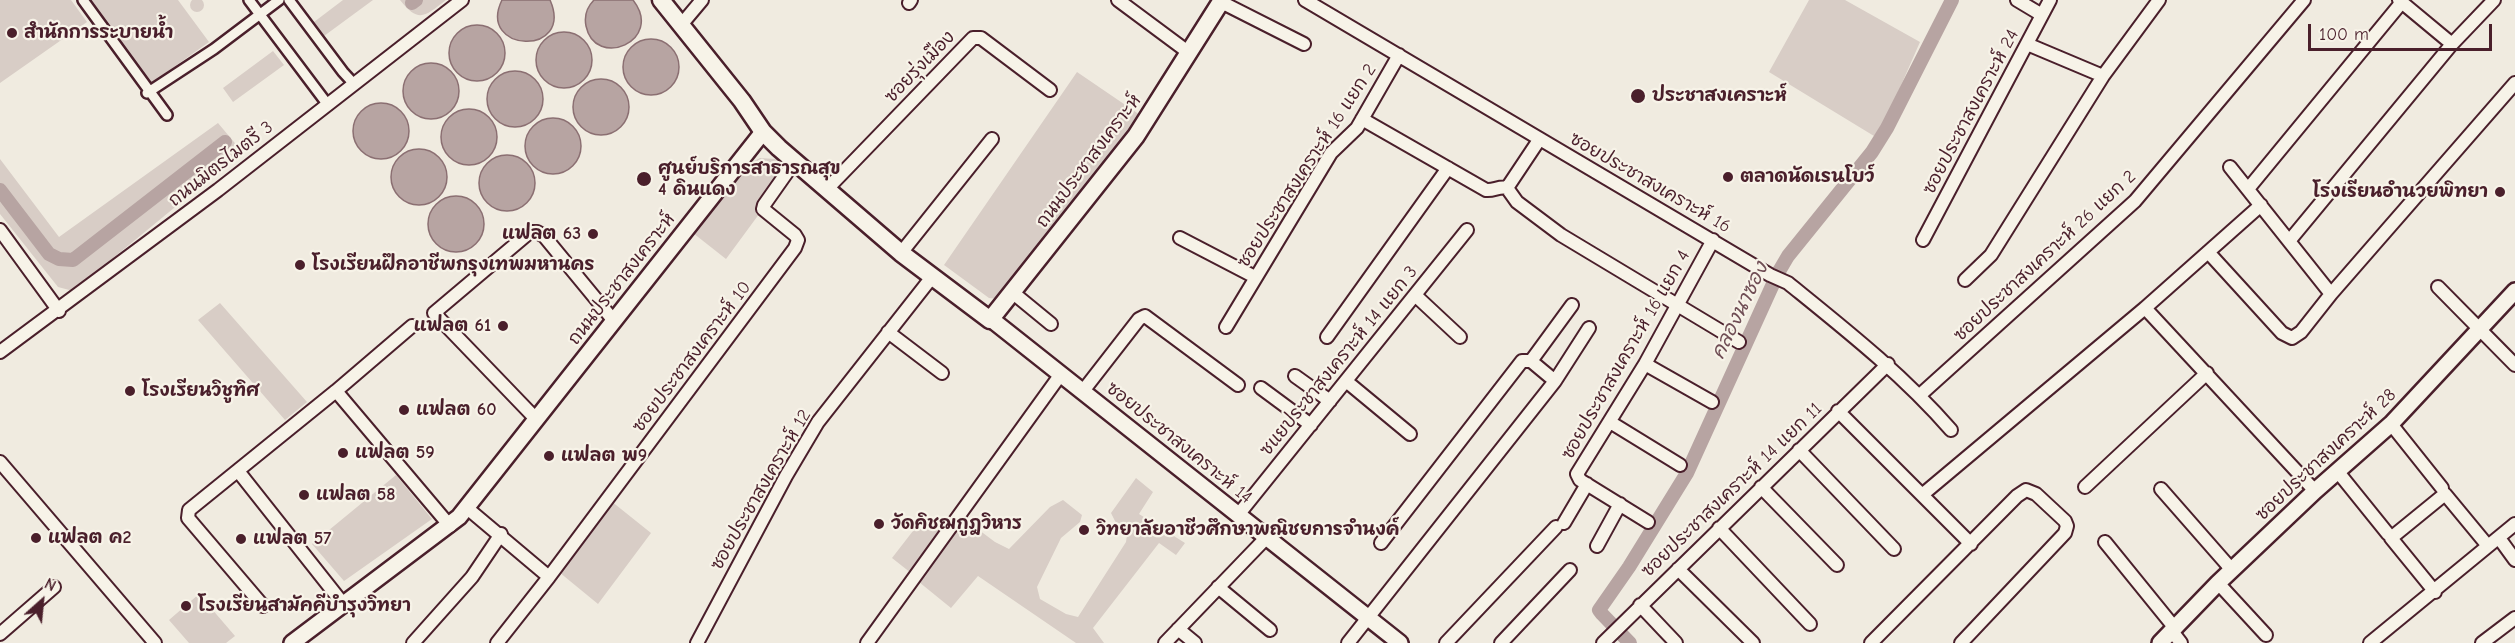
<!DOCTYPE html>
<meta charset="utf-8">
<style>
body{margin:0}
#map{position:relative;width:2515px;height:643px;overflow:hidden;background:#f0ebe0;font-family:"Comic Neue",sans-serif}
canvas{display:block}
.north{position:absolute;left:12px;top:571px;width:60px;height:60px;-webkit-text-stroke:4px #f7f3e8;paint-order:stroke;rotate:27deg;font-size:16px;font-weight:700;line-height:24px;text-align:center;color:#4a1f2b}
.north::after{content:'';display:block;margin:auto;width:21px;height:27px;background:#4a1f2b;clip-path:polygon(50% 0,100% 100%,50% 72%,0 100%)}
.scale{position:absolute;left:2308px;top:24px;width:184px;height:27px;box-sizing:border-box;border:3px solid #4a1f2b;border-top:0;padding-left:8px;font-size:18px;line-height:21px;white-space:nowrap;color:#4a1f2b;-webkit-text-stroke:4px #f7f3e8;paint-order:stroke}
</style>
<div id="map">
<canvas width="2515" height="643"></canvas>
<div class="north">N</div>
<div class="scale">100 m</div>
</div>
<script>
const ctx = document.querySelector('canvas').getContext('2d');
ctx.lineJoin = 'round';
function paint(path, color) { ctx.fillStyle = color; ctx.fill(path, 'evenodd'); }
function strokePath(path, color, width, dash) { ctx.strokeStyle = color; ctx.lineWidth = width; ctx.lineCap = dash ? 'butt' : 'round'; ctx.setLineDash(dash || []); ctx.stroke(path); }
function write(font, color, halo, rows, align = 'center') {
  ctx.font = font + ' "Comic Neue","Playpen Sans Thai",sans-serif'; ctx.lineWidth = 4.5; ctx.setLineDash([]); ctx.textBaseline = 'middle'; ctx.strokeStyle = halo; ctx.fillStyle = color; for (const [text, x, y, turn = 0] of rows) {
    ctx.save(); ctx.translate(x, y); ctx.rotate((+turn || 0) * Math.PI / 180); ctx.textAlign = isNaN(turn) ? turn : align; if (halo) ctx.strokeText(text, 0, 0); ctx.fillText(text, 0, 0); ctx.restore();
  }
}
paint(new Path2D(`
 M190 5a7 7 0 1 1 14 0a7 7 0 1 1-14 0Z
 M0,0H71L87,22L0,83Z
 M88,0H178L209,42L150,84Z
 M343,0H373L324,36L314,22Z
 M400,0H446C425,16 419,24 400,0Z
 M1809,0H1845L1920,42L1884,124L1874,136L1769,72Z
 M273,51L284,65L233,102L223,88Z
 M1077,72L1143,117L998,299L989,298L944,265Z
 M218,123L239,148L236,157L73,291L58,287L0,214V159L59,237Z
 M760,158L775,159L786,166L765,206L726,259L693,233L748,164Z
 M220,303L307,402L285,420L198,320Z
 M396,475L432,519L344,581L312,544Z
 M1136,478L1153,492L1139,514L1185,543L1176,555L1159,543L1093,628L1104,643H1076L978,576L951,608L919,582L963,518L995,542L1009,549L1050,507L1063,500L1082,515L1080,522L1061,538L1037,587L1040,599L1066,614L1078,617L1126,542L1127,535L1118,527L1111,513Z
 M611,501L651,533L598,604L559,572Z
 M923,518L942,533L911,573L892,558Z
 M199,594L235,636L226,643H189L169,620Z`), '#d8cdc6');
const water = new Path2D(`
 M502,0H550C575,57 476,53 502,0Z
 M594,0H633C665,41 595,70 586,26C584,16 587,7 594,0Z
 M449 53a28 28 0 1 1 56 0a28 28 0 1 1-56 0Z
 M536 60a28 28 0 1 1 56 0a28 28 0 1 1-56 0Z
 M623 67a28 28 0 1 1 56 0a28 28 0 1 1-56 0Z
 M403 91a28 28 0 1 1 56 0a28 28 0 1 1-56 0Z
 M487 99a28 28 0 1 1 56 0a28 28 0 1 1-56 0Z
 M573 107a28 28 0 1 1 56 0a28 28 0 1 1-56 0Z
 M353 131a28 28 0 1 1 56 0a28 28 0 1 1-56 0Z
 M441 137a28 28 0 1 1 56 0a28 28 0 1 1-56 0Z
 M525 146a28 28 0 1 1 56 0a28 28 0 1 1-56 0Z
 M391 177a28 28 0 1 1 56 0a28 28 0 1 1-56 0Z
 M479 183a28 28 0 1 1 56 0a28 28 0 1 1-56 0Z
 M428 224a28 28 0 1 1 56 0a28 28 0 1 1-56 0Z`);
paint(water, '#b7a4a2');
strokePath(water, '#8b6f72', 1.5);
strokePath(new Path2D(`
 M412,3L416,0
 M0,190L49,254L59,259L73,260L225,142
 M1630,643L1602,614L1599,610L1629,567L1687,473L1778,273L1788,256L1872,152L1887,128L1952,0`), '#b7a4a2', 14);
const pedestrian = new Path2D(`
 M83,0L167,115
 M249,0L328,105
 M289,0L343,72L354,84
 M147,93L214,49L279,0`);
const minor = new Path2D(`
 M1118,0L1188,52
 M1305,0L1770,275L1788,283C1846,330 1902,374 1951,430
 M2017,0L2042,15
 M2399,0L2452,44
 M1221,2L1304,44
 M909,3L911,0
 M681,25L702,0
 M2027,44L2103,76
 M1362,119L1486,190C1494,191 1499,186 1507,188L1517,202L1561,235L1739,342
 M2230,167L2331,294
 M1507,188L1539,140
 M827,189L973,38H981L1050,90
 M2248,189L2402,2
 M0,230L59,311
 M1180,238L1255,277
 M1923,240L2050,0
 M2290,240L2452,44L2494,0
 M2208,252L2282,333L2292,338L2301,332L2331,294L2515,83
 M901,253L992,139
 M1965,280L1991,255L2103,76L2159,0
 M2438,287L2515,365
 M1012,292L1051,324
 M1415,295L1460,337
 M2145,308L2315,491
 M1226,327L1331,153L1357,128L1399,55
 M888,332L942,373
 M1327,337L1448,168
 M0,352L218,190L462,0
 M1531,361L1572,305
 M1645,364L1712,402
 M1295,376L1330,401
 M1346,381L1410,434
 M1261,388L1311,425
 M336,391L450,526
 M1083,391L1139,319L1145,316L1238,385
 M1920,395L2135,201L2304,0
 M1838,411L1971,544
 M536,419L434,313L530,232H537L544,236L614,321
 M1610,422L1680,465
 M2391,424L2442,488
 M1799,450L1894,549
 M0,462L155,643
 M238,471L344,605
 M2338,472L2388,534
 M1761,487L1837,565
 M2085,487L2207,373
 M2161,489L2232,570
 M1922,495L2145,308L2261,205
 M467,508L549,577
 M1238,515L1467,230
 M1648,522L1580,480L1577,474L1645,364L1713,240
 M1564,523L1587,484
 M1719,528L1810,624
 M2499,538L2515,560
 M2105,542L2174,627
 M1381,543L1522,361H1531L1555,381
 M1597,546L1620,504
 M1678,569L1753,643
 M2218,583L2266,635
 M1218,587L1270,630
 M2435,592L2391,538L2445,494L2488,546
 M1640,605L1676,643
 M263,606L188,518L189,510L336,391L412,326
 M1178,629L1195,643
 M2171,630L2181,643
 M0,634L54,587
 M413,643L472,577L501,534
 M497,643L549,577L795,248L798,240L795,235L763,209L764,205L795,161
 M697,643L786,476L818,422L932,277
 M867,643L1061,374
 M1165,643L1266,538
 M1348,643L1555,381L1589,328
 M1446,643L1556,527
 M1501,643L1570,570
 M1603,643L1888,364
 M1871,643L2017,496L2026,490L2036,494L2065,521L2067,526L2065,533L1961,643
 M2370,643L2515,524
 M2482,643L2515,618`);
const tertiary = new Path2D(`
 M991,319L1400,643
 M292,643L459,517L763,132
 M2160,643L2218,583L2315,491L2391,424L2515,291`);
const secondary = new Path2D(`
 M661,0L742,101L763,132L779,148L901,253L990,320L1136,136L1222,0`);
strokePath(pedestrian, '#4a1f2b', 14);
strokePath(minor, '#4a1f2b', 16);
strokePath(tertiary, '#4a1f2b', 20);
strokePath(secondary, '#4a1f2b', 21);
strokePath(pedestrian, '#f7f3e8', 9);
strokePath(minor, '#f7f3e8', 12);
strokePath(tertiary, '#f7f3e8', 15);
strokePath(secondary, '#f7f3e8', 16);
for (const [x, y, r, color] of [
 [12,33,6,"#4a1f2b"],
 [1638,96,8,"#4a1f2b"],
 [1728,177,6,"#4a1f2b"],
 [644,179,8,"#4a1f2b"],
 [2500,192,6,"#4a1f2b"],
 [593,234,6,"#4a1f2b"],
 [300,265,6,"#4a1f2b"],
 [503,326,6,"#4a1f2b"],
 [130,391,6,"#4a1f2b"],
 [404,410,6,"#4a1f2b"],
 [343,453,6,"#4a1f2b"],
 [549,456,6,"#4a1f2b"],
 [304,495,6,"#4a1f2b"],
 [879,524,6,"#4a1f2b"],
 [1084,530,6,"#4a1f2b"],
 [36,538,6,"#4a1f2b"],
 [241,539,6,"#4a1f2b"],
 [186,606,6,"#4a1f2b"]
]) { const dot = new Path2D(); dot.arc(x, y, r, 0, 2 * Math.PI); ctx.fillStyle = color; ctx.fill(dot); strokePath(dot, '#f7f3e8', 2); }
write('bold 18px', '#4a1f2b', '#f7f3e8', [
 ["สำนักการระบายน้ำ",24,33],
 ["ประชาสงเคราะห์",1652,96],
 ["ศูนย์บริการสาธารณสุข",658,169],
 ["4 ดินแดง",658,190],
 ["ตลาดนัดเรนโบว์",1740,177],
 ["โรงเรียนอำนวยพิทยา",2488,192,"right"],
 ["แฟลต 63",581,234,"right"],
 ["โรงเรียนฝึกอาชีพกรุงเทพมหานคร",312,265],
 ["แฟลต 61",491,326,"right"],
 ["โรงเรียนวิชูทิศ",142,391],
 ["แฟลต 60",416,410],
 ["แฟลต 59",355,453],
 ["แฟลต พ9",561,456],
 ["แฟลต 58",316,495],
 ["วัดคิชฌกูฎวิหาร",891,524],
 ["วิทยาลัยอาชีวศึกษาพณิชยการจำนงค์",1096,530],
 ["แฟลต ค2",48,538],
 ["แฟลต 57",253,539],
 ["โรงเรียนสามัคคีบํารุงวิทยา",198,606]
], 'left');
write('18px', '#4a1f2b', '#f7f3e8', [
 ["ซอยรุ่งเมือง",920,67,-46],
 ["ซอยประชาสงเคราะห์ 24",1971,112,-62],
 ["ถนนประชาสงเคราะห์",1089,161,-53],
 ["ถนนมิตรไมตรี 3",221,164,-38],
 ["ซอยประชาสงเคราะห์ 16 แยก 2",1307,166,-57],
 ["ซอยประชาสงเคราะห์ 16",1650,183,30],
 ["ซอยประชาสงเคราะห์ 26 แยก 2",2045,256,-43],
 ["ถนนประชาสงเคราะห์",622,279,-52],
 ["ซอยประชาสงเคราะห์ 16 แยก 4",1626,355,-60],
 ["ซอยประชาสงเคราะห์ 10",692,357,-53],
 ["ซแยประชาสงเคราะห์ 14 แยก 3",1339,361,-51],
 ["ซอยประชาสงเคราะห์ 14",1179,443,39],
 ["ซอยประชาสงเคราะห์ 28",2326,455,-43],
 ["ซอยประชาสงเคราะห์ 12",761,490,-60],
 ["ซอยประชาสงเคราะห์ 14 แยก 11",1732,490,-44]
]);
write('italic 20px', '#704e55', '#f7f3e8', [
 ["คลองนาซอง",1740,311,-64]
]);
</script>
